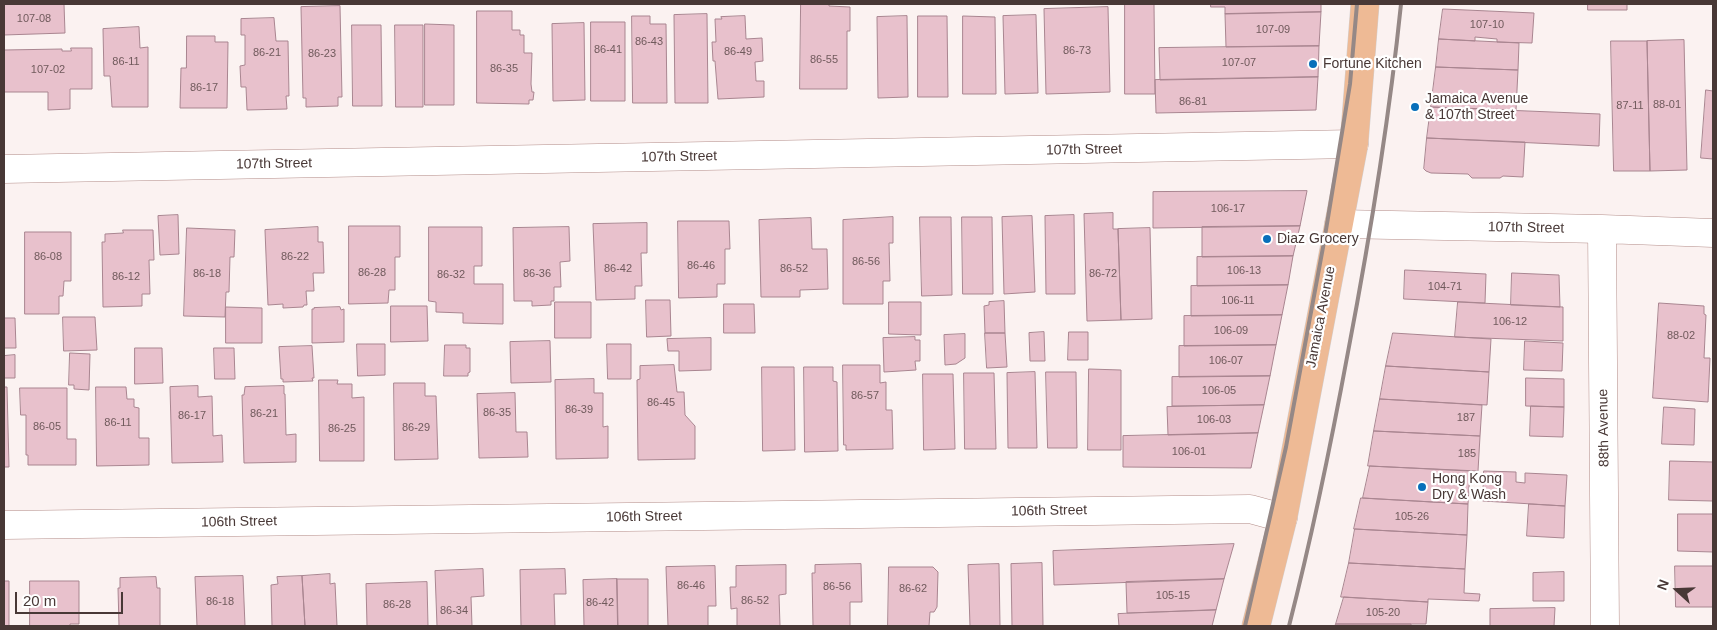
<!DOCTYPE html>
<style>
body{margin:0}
#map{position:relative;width:1717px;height:630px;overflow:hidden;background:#fbf2f1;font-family:Arial,sans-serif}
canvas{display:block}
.frame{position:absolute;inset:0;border:5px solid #483836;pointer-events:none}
.north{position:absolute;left:1652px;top:565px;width:50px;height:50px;-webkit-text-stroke:4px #fff;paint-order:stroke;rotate:290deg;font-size:14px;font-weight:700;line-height:20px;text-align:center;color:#483836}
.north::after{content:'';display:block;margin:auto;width:18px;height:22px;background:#483836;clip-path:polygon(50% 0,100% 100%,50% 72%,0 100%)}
.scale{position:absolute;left:15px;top:592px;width:108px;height:22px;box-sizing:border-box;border:2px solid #483836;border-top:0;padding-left:6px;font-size:15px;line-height:18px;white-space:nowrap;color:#483836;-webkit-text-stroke:4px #fff;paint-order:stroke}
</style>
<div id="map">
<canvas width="1717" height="630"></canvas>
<div class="frame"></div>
<div class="north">N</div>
<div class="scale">20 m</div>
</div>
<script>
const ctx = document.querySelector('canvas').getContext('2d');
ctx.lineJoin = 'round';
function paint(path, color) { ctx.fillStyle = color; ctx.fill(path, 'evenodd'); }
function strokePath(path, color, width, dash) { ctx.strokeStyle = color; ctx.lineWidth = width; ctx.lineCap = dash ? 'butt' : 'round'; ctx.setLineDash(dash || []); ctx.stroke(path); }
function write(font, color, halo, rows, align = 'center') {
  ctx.font = font + ' Arial,sans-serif'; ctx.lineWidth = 4.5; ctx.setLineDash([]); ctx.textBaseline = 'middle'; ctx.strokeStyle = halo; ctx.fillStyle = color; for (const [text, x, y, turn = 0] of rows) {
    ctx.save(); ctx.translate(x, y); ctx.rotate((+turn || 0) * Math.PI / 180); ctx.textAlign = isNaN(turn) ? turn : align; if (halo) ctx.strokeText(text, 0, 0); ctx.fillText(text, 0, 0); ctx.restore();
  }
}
const building = new Path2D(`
 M4,4H64L65,33L4,35Z
 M801,4H829V6L850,7V31H847V89H800Z
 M1125,4H1154L1155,94H1125Z
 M1211,4H1321V12L1225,14V7H1211Z
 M1588,4H1627V10H1588Z
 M340,6L342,97H338V106L306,107V98H303L301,7Z
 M1108,7L1110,92L1046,94L1044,9Z
 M1443,9L1534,13L1532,43L1497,42V39L1475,37V41L1439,39Z
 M477,11H512V30H520V35H524V53H532L531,84L532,92H534L533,100H529V104L477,103Z
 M1321,12L1319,46L1226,47L1225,14Z
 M707,14L708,103H675L674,15Z
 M1036,15L1038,93L1005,94L1003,16Z
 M632,16H650V24H666L667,103H633Z
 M745,16L746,39L762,38L763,61L755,62L756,81H764V97L718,99L715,61H713L712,42H716L715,19H722L721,17Z
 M907,16L908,97L878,98L877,17Z
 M918,16H947L948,97H918Z
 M963,16L995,17L996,94H963Z
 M274,18L276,41H288L289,96H286L287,109L247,110L246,87H241L240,66L245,65V35H241V19Z
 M591,22H625V101H591Z
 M584,23L585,100L553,101L552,24Z
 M425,24L454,25V105H425Z
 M352,25H381L382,106H353Z
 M395,25H423V107H396Z
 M139,27L140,48L148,47V107H112L110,76H104L103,29Z
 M187,36H215V42H228L227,108H180L181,68H186Z
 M1439,39L1519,43L1518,70L1436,67Z
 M1684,40L1687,170L1650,171L1647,41Z
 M1611,41H1647L1650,171H1614Z
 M1319,46L1318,77L1160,80L1159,48Z
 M71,48H92V89H70V109L48,110V92H4V50L62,49V51H71Z
 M1436,67L1518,70L1516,110L1431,107Z
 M1318,77L1316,110L1156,113L1155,80Z
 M1706,90L1713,91V159L1701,158Z
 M1431,107L1600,114L1599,146L1427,138Z
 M1427,138L1525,142L1523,177L1503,176L1500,178H1472L1468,174L1431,173L1426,171L1424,169Z
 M1307,191L1300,226L1153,228V192Z
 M1113,213V229H1118L1121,320L1087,321L1084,214Z
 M178,215L179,254L160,255L158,216Z
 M1074,215L1075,294H1046L1045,216Z
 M1032,216L1035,292L1004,294L1002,217Z
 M893,217V243H889L890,281H883V304H843V220Z
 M920,217H951L952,295L922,296Z
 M962,217H992L993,294H963Z
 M811,218L812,249H827L828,289L800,290V297H761L759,220Z
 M678,221H729L730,249H725V284H717V297L679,298Z
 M647,223V253H641L642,286H635V299L596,300L593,224Z
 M349,226H400V257H395V290H389L388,303L349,304Z
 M1300,226L1293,256L1202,257V227Z
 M318,227V242H323L324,273H313L314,291H306L307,305H304L303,307L283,308V304L268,305L265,230Z
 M429,227H482V266H474V284H503V324L463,323V313L436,312V302L429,301Z
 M569,227L570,261L560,262L561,287H554V301H551V305L532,306V301H514L513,228Z
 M187,228L235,230L234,257H230L229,292H226L225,317L184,316Z
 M1150,228L1152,319L1121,320L1118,229Z
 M123,230H153L154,260H149L150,294H142V306L103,307L102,242H105V234L123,233Z
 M25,232H71V281H64L63,296H59V314H25Z
 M1293,256L1288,285L1197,286V257Z
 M1405,270L1486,274L1485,303L1404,299Z
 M1512,273L1559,275L1560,307L1511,305Z
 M1288,285L1282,315L1191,316V286Z
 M646,300H670L671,336L647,337Z
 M1004,301L1005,333H985L984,306L989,305V302Z
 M555,302H591V338H555Z
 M889,302H921V335L889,334Z
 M1458,302L1563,307V341L1455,337Z
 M1659,303L1704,306V314L1706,315L1704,358H1710L1708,402L1653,398Z
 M724,304H754L755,333H724Z
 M391,306H427L428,341L391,342Z
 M226,307L262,308V343H226Z
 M340,307L341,310L344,309V342L312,343V309H314V308Z
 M1282,315L1276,345L1184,346V316Z
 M63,317H95L97,350L64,351Z
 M4,318H15L16,348H4Z
 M1044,332L1045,361H1030L1029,333Z
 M1069,332H1088V360H1068Z
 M985,333H1005L1007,367L987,368Z
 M1393,333L1491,339L1489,372L1386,366Z
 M965,334V358L956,364L945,365L944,335Z
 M915,337V340H920V361H915L916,370L884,372L883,338Z
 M711,338V370L679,371V351H668L667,339Z
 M550,341L551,382L511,383L510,342Z
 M1525,341L1563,343L1562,371L1524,370Z
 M357,344H385V375L358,376Z
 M607,344H631V379H608Z
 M445,345H466V348H470V372L468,373V376H444Z
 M1276,345L1270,376L1179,377V346Z
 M312,346L314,378H312L313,381L283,382V379H281L279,347Z
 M135,348H162L163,383L135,384Z
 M214,348H234L235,379H215Z
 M70,353L90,354L89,390L74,389V385H69Z
 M15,355V378H4V356Z
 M674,365L677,392H684L685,415L695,426V459L638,460L637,380L640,379V366Z
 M843,365H880V383L886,382V410H892L893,449L846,450V445H844Z
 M1386,366L1489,372L1487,405L1380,399Z
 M762,367H794L795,450L763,451Z
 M804,367H833V381L837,382L838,451L805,452Z
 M1089,369L1121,370V450H1088Z
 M1035,372L1037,448H1008L1007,373Z
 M1046,372H1076L1077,448H1048Z
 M964,373H994L996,449H965Z
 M923,374H953L955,449L924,450Z
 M1270,376L1264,405L1172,406V377Z
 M1526,378L1564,379V407L1526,406Z
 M594,379V393H603V427L608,426V458L556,459L555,380Z
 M319,380H338L337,384H352V398L364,397V461H320Z
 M394,383H425V396H436L438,459L395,460Z
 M198,386V397L212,396L213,436L222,435L223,462L172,463L170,387Z
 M284,386V394H285L286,435L296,434V462L244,463L242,395H244L245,387Z
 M4,387H7L9,467H4Z
 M96,387H126L127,399H134V407L139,408V438H149V465L97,466Z
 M20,388H67V439H76V465H28V455H26V415H21Z
 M515,393L516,432H527L528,457L479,458L477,394Z
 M1380,399L1482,405L1480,436L1374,431Z
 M1264,405L1258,433L1168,435L1167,407Z
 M1531,406L1564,407L1563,437L1530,436Z
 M1664,407L1695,409L1694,445L1662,444Z
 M1374,431L1480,436L1478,471L1368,466Z
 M1258,433L1251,468L1123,467V436Z
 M1670,461L1713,462V501L1669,500Z
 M1370,466L1470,471L1468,504L1363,498Z
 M1484,471L1516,472V482L1525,483V473L1567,475L1565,506L1483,501Z
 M1361,498L1468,504L1467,535L1354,529Z
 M1529,504L1565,506L1564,538L1527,536Z
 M1678,514H1713V552L1678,551Z
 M1355,529L1467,535L1465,569L1349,563Z
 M1234,544L1224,579L1054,585L1053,551Z
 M1042,563L1043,626H1012L1011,564Z
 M1349,563L1465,569L1464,593L1480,594L1479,601L1428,599V602L1341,597Z
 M861,564L862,602H850V626H813L812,573H815V565Z
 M999,564L1000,626H970L968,565Z
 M786,565V594L779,595L780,626H737V608L731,609L730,587H736V566Z
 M715,566L716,606H708V626H668L666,567Z
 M1675,566H1713V607H1676Z
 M889,567H933L938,572L937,607L934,612H930L929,626H888Z
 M483,569L484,596L471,597L472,626H437L435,571Z
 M565,569L566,594H554L555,626H521L520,570Z
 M1564,572V601H1533V573Z
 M330,574V584L335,583L337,626H305L302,576Z
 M243,576L245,626H197L195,577Z
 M302,576L305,626H272L271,585L278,584L277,577Z
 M156,577L157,588H160V626H119L118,588H120V578Z
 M617,579L618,626H584L583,580Z
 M617,579H648V626H618Z
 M1224,579L1216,610L1127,613L1126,582Z
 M4,581H9V626H4Z
 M30,581H79V624H70V626H30Z
 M427,582L428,626H367L366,584Z
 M1344,597L1428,602L1426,624H1336Z
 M1555,608L1554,626H1490V609Z
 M1216,610L1212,626H1119L1118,614Z
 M1336,624H1411V626H1335Z`);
paint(building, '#e8c1cc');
strokePath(building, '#a98590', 1);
const minor = new Path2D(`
 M4,169L1354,144
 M1339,224L1602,229L1713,233
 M1602,229L1605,626
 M4,525L1250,509L1283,518`);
const major = new Path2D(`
 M1256,626L1283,518L1354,144L1365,4`);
strokePath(minor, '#b48e8a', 29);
strokePath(major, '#d3cfcf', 29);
strokePath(minor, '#fff', 28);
strokePath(major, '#eeba95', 28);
strokePath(new Path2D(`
 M1245,626L1286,447L1324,242L1350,84L1357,4
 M1289,626C1312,536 1331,444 1348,352C1370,237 1389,121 1401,4`), '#958886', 4);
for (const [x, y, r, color] of [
 [1313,64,5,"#086fba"],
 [1415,107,5,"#086fba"],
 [1267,239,5,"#086fba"],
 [1422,487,5,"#086fba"]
]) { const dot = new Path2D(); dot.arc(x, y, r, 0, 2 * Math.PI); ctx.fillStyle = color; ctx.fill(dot); strokePath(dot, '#fff', 2); }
write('11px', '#705a5c', null, [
 ["107-08",34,19],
 ["107-10",1487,25],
 ["107-09",1273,30],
 ["86-43",649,42],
 ["86-41",608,50],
 ["86-73",1077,51],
 ["86-49",738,52],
 ["86-21",267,53],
 ["86-23",322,54],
 ["86-55",824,60],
 ["86-11",126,62],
 ["107-07",1239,63],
 ["86-35",504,69],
 ["107-02",48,70],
 ["86-17",204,88],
 ["86-81",1193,102],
 ["88-01",1667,105],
 ["87-11",1630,106],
 ["106-17",1228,209],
 ["86-08",48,257],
 ["86-22",295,257],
 ["86-56",866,262],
 ["86-46",701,266],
 ["86-42",618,269],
 ["86-52",794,269],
 ["106-13",1244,271],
 ["86-28",372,273],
 ["86-18",207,274],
 ["86-36",537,274],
 ["86-72",1103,274],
 ["86-32",451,275],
 ["86-12",126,277],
 ["104-71",1445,287],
 ["106-11",1238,301],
 ["106-12",1510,322],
 ["106-09",1231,331],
 ["88-02",1681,336],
 ["106-07",1226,361],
 ["106-05",1219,391],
 ["86-57",865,396],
 ["86-45",661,403],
 ["86-39",579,410],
 ["86-35",497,413],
 ["86-21",264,414],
 ["86-17",192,416],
 ["187",1466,418],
 ["106-03",1214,420],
 ["86-11",118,423],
 ["86-05",47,427],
 ["86-29",416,428],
 ["86-25",342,429],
 ["106-01",1189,452],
 ["185",1467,454],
 ["105-26",1412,517],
 ["86-46",691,586],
 ["86-56",837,587],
 ["86-62",913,589],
 ["105-15",1173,596],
 ["86-52",755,601],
 ["86-18",220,602],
 ["86-42",600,603],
 ["86-28",397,605],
 ["86-34",454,611],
 ["105-20",1383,613]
]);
write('14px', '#483836', '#fff', [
 ["Fortune Kitchen",1323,64],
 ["Jamaica Avenue",1425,99],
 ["& 107th Street",1425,115],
 ["Diaz Grocery",1277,239],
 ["Hong Kong",1432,479],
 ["Dry & Wash",1432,495]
], 'left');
write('14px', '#483836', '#fff', [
 ["107th Street",1084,150,-1],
 ["107th Street",679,157,-1],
 ["107th Street",274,164,-1],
 ["107th Street",1526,228,1],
 ["Jamaica Avenue",1321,317,-79],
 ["88th Avenue",1604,428,-91],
 ["106th Street",1049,511,-1],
 ["106th Street",644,517,-1],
 ["106th Street",239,522,-1]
]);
</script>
